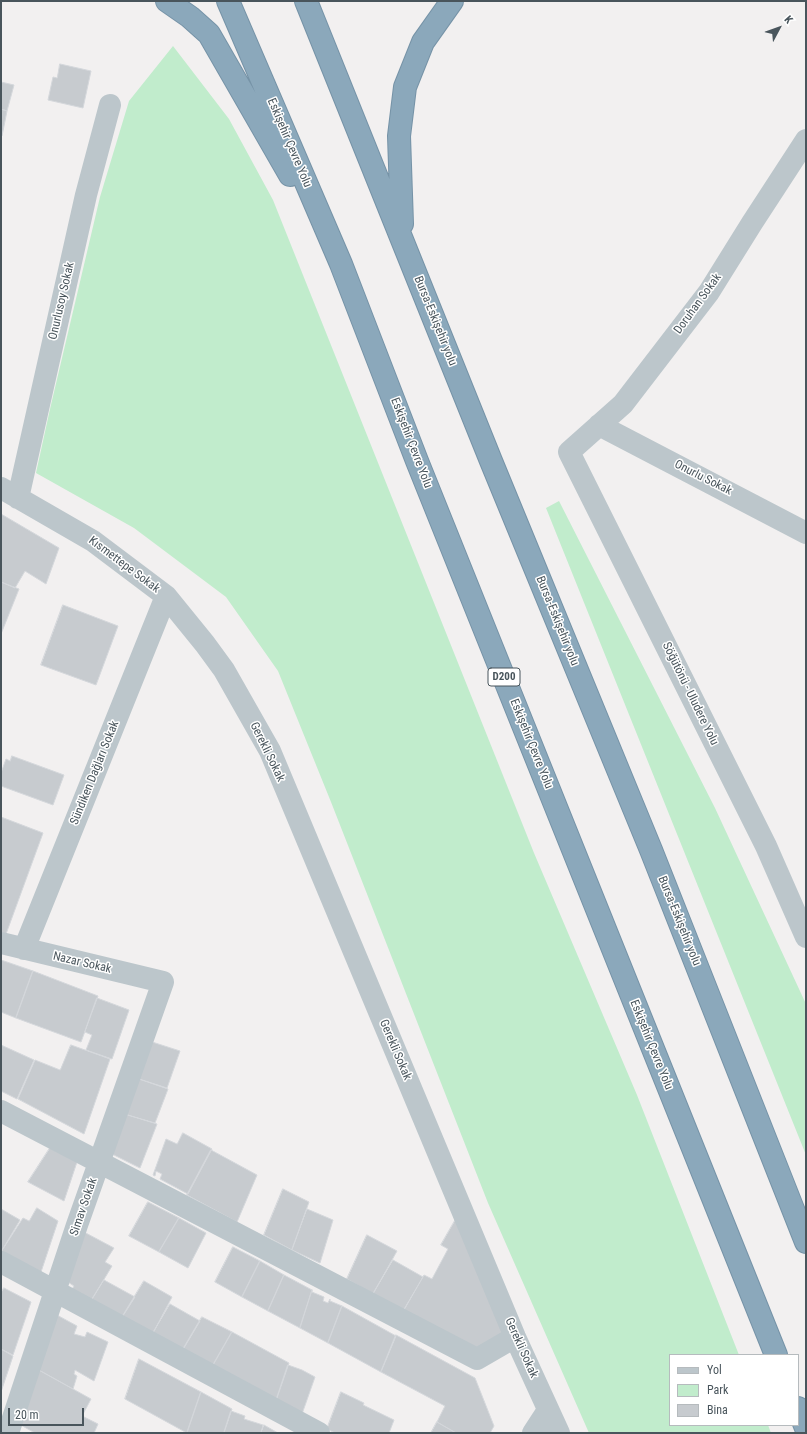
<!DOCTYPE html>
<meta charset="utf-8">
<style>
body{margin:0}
#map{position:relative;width:807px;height:1434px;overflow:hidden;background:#f2f0f0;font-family:"Roboto Condensed",sans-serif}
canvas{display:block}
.frame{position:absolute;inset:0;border:2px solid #49555c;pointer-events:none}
.legend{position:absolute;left:669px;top:1354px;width:130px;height:72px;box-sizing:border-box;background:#fff;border:1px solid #b6bbbe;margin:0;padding:5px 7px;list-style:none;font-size:12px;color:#49555c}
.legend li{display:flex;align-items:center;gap:8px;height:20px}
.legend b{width:20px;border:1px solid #b6bbbe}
.north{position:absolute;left:759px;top:8px;width:40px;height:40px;-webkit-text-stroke:3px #fff;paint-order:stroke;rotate:49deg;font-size:11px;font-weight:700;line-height:16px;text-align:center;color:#49555c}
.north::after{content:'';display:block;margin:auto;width:14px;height:18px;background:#49555c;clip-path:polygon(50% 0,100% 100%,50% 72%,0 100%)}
.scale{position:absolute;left:8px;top:1408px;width:76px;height:18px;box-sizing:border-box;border:2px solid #49555c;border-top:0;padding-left:5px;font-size:12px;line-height:14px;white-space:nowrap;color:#49555c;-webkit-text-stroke:3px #fff;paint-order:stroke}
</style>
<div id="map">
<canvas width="807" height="1434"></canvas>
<div class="frame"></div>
<ul class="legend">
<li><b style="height:5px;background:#bcc6cb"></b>Yol</li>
<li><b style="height:11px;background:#c1eccc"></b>Park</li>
<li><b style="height:11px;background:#c7cbcf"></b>Bina</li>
</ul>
<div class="north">K</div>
<div class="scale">20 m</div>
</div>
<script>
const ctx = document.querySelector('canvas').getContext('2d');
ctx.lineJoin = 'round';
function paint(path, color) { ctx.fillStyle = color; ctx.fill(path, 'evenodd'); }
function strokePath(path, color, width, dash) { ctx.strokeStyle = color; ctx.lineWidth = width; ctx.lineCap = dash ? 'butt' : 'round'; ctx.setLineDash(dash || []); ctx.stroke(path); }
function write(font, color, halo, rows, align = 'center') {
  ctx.font = font + ' "Roboto Condensed",sans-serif'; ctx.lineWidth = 3; ctx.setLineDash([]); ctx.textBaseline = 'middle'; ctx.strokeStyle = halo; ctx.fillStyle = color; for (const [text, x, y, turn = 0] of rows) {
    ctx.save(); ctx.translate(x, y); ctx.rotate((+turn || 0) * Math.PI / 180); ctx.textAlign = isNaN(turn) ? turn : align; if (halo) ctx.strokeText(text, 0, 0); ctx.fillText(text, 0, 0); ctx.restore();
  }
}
paint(new Path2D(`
 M173,46L229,119L273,200L534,853L637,1095L739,1355H670V1425H768L771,1433H589L488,1203L331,802L278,671L226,597L134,528L36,473L50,409L100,197L129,101Z
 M559,501L715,808L806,1004V1155L546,508Z`), '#c1eccc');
const building = new Path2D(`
 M60,64L91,71L83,108L48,100L53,77L57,78Z
 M1,82L14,85L7,111L1,109Z
 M1,109L7,111L2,136H1Z
 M1,514L59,548L46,584L25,571L15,588L1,582Z
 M1,582L19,589L1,634Z
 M63,605L118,626L96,685L41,665Z
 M12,756L64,775L53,805L1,786V773L6,759L10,761Z
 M1,817L43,833L6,934L1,932Z
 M1,960L33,971L16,1018L1,1012Z
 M33,971L98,996L81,1042L16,1018Z
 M97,998L129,1010L112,1059L86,1050L92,1035L85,1032Z
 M146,1040L180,1051L167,1088L133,1077Z
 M1,1045L34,1060L17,1099L1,1091Z
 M71,1045L110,1059L84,1134L18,1099L35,1060L60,1070Z
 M133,1077L168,1089L155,1123L121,1113Z
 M121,1113L157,1124L140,1168L106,1151Z
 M183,1133L212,1149L188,1194L160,1179L162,1174L156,1171L155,1176L153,1175L166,1139L177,1144Z
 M50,1148L77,1162L64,1201L28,1182Z
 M211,1150L257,1175L237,1222L187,1195Z
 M283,1189L309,1202L292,1250L264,1235Z
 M148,1202L179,1218L159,1252L129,1236Z
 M37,1208L58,1221L40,1275L1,1252L23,1218L29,1221Z
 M1,1209L20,1220L1,1252Z
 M307,1209L333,1220L320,1263L292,1250Z
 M457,1217L506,1336L476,1348L404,1310L424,1275L432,1279L448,1249L441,1245Z
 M179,1218L206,1233L188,1268L159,1252Z
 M82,1231L114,1248L105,1262L112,1266L91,1301L71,1291L74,1286L65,1280Z
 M367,1235L397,1251L373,1294L347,1279Z
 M233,1247L260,1261L242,1297L215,1282Z
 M393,1260L423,1277L403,1311L373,1294Z
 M260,1261L284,1275L268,1311L242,1297Z
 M284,1275L312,1290L300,1328L268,1311Z
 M104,1280L135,1297L121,1319L91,1301Z
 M144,1281L172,1297L152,1335L121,1319Z
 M4,1288L31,1302L13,1355L1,1349V1293Z
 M312,1290V1292L324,1297L323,1301L328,1303L330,1299V1301L342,1306L328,1343L300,1328Z
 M170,1304L200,1321L181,1353L153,1333Z
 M342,1306L396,1336L381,1372L328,1343Z
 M55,1314L77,1326L74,1334L85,1337L87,1332L108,1342L94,1381L75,1370L74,1374L77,1376L73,1389L37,1369Z
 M202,1317L232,1332L212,1367L182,1351Z
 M232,1332L289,1363L276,1401L212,1367Z
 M396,1335L475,1378L494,1426L490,1433H456L437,1422L445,1406L381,1372Z
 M1,1349L13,1356L1,1392Z
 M139,1359L201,1392L187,1433L125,1399Z
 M288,1365L302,1370L315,1377L302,1414L276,1401Z
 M37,1369L91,1399L82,1416L98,1424L94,1433H35L19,1424Z
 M201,1392L232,1409L224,1433H187Z
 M341,1392L364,1403L363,1405L394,1420L389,1433H335L327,1429Z
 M231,1411L245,1416L244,1419L263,1425L261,1433H224Z
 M437,1422L456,1433H431Z
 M264,1425L278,1433H261Z`);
paint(building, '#c7cbcf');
strokePath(building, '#d4d7db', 1);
const highway = new Path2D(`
 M167,1L190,17L209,34L290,175
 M228,1L341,264L417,461L776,1355
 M306,1L491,461L651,850L806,1242
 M402,224L399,136L405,87L423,42L452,1
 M798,1408L806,1428`);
strokePath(highway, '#7693a7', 24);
strokePath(new Path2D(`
 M806,140L752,223L709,292L623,404L569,452L766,846L806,937
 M599,425L806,533
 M1,488L93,541L166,596L205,644L224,670L270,751L515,1337L559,1433
 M18,498L86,195L110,105
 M1,943L163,982L77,1225L8,1433
 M24,949L166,596
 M1,1111L477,1359L515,1337
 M1,1262L319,1433
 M533,1433L548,1410`), '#bcc6cb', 22);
strokePath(highway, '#8ba8bb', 22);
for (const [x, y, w] of [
 [504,677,32]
]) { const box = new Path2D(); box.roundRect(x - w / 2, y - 9, w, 18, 3); ctx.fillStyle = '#fff'; ctx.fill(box); strokePath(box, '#49555c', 1); }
write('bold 11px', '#49555c', null, [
 ["D200",504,677]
]);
write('12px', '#49555c', '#fff', [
 ["Eskişehir Çevre Yolu",289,143,67],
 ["Onurlusoy Sokak",62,301,-77],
 ["Doruhan Sokak",698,304,-54],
 ["Bursa-Eskişehir yolu",435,321,68],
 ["Eskişehir Çevre Yolu",411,443,69],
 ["Onurlu Sokak",703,478,27],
 ["Kısmettepe Sokak",124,565,37],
 ["Bursa-Eskişehir yolu",557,621,68],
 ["Söğütönü - Uludere Yolu",690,694,64],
 ["Eskişehir Çevre Yolu",531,744,68],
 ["Gerekli Sokak",267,752,64],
 ["Sündiken Dağları Sokak",95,773,-68],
 ["Bursa-Eskişehir yolu",679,921,68],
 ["Nazar Sokak",82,963,13],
 ["Eskişehir Çevre Yolu",651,1045,68],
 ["Gerekli Sokak",395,1050,67],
 ["Simav Sokak",84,1207,-71],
 ["Gerekli Sokak",521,1348,66]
]);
</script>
